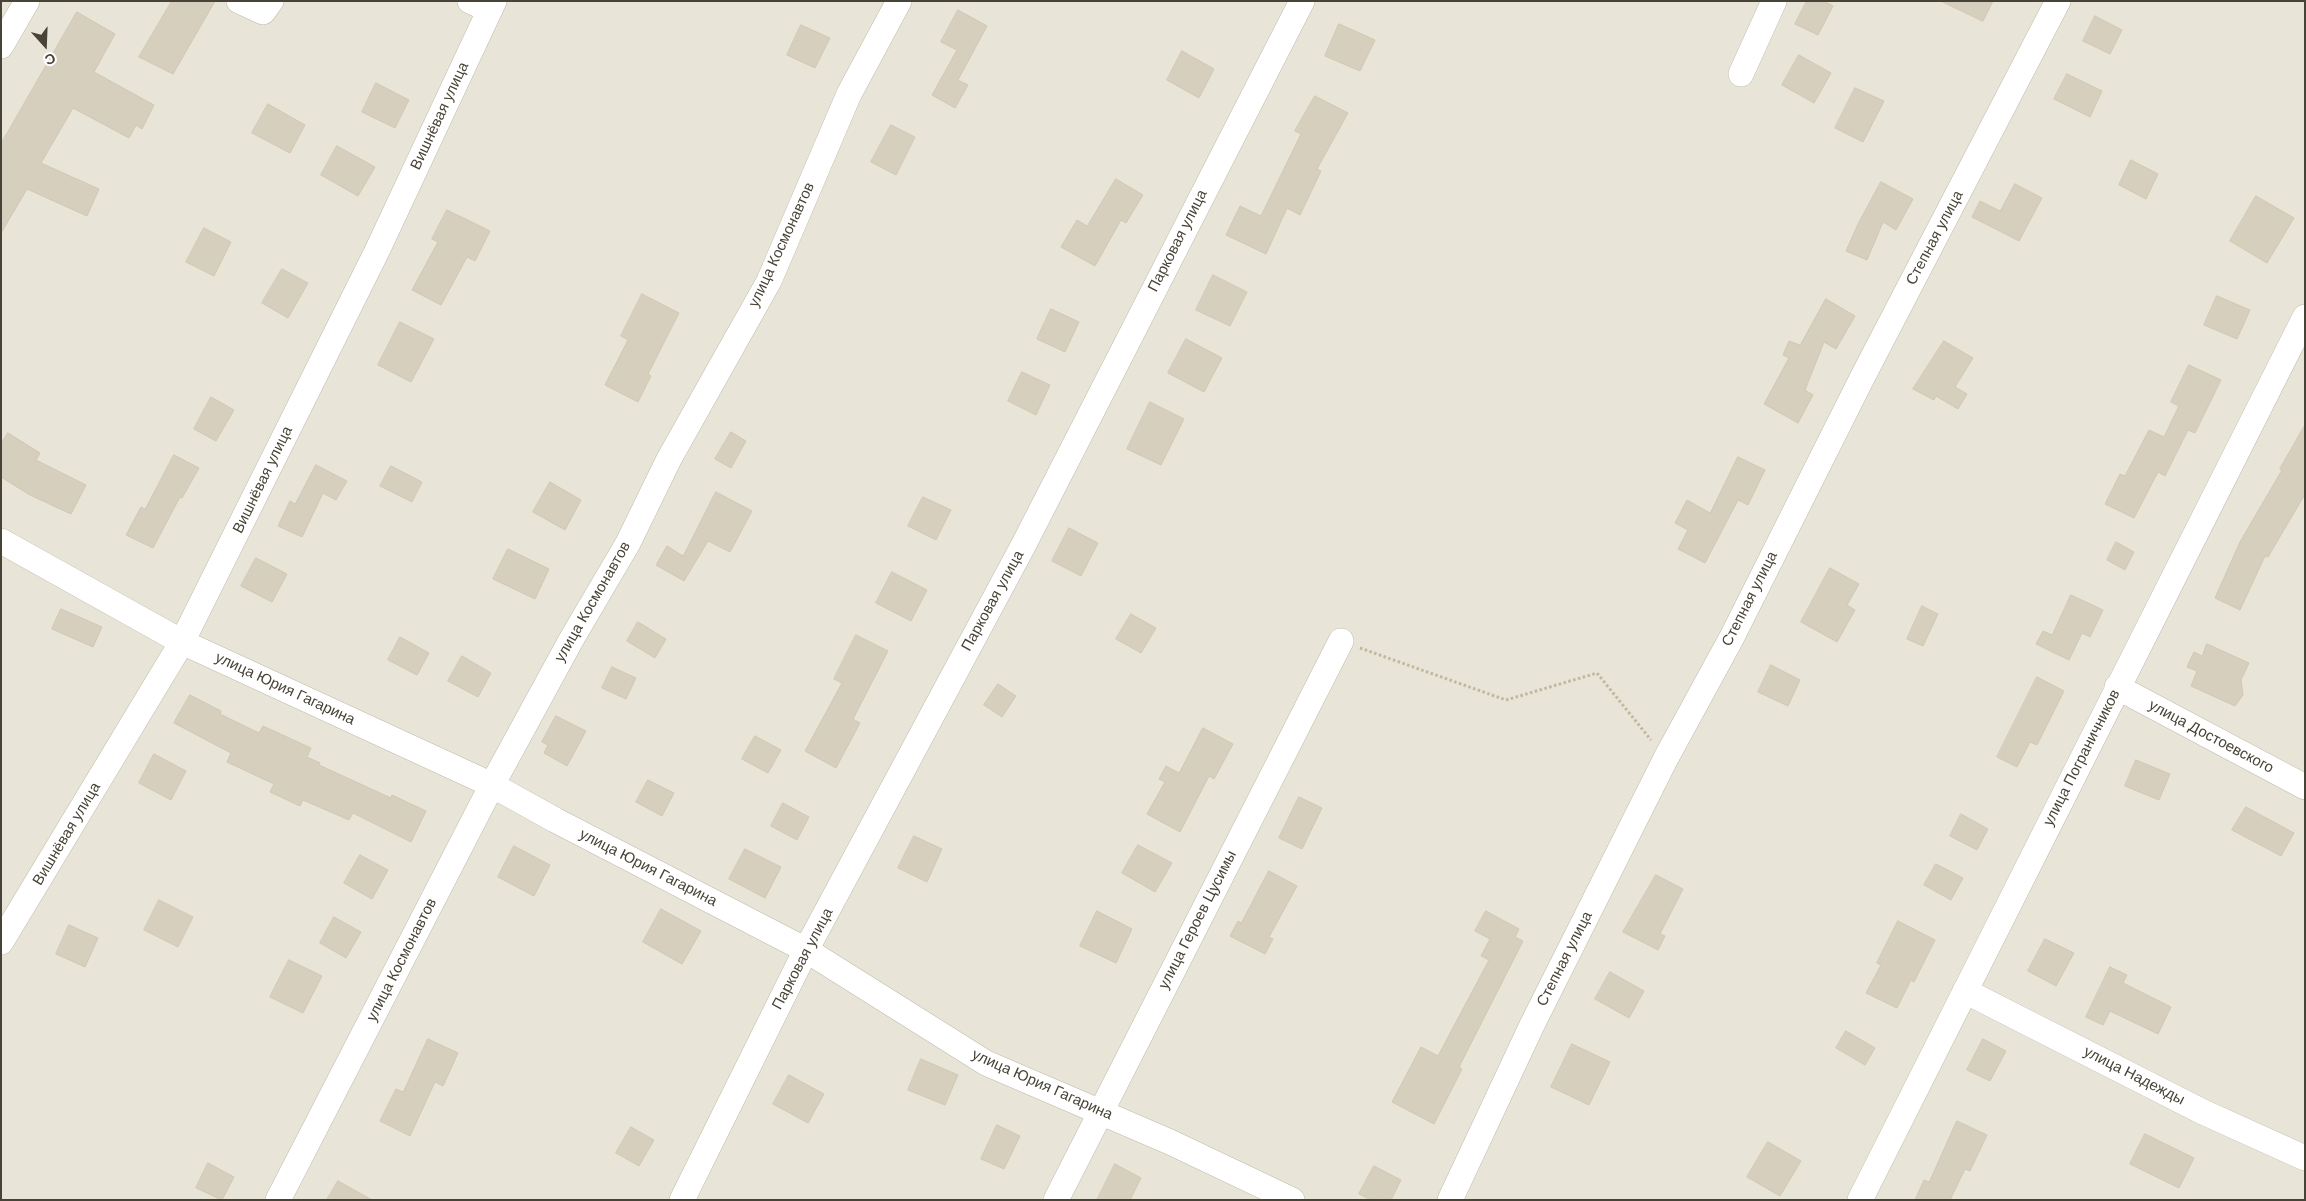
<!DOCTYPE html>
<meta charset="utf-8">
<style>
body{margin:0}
#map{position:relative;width:2306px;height:1201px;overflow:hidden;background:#f4f2e9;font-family:Helvetica,sans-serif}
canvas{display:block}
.frame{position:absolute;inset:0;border:2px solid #484337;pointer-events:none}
.north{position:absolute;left:20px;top:20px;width:50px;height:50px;-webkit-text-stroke:4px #fff;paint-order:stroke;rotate:160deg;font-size:14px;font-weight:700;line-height:20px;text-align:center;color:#484337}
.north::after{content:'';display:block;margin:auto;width:18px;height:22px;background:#484337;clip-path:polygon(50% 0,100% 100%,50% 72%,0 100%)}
</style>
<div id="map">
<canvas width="2306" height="1201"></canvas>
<div class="frame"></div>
<div class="north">С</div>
</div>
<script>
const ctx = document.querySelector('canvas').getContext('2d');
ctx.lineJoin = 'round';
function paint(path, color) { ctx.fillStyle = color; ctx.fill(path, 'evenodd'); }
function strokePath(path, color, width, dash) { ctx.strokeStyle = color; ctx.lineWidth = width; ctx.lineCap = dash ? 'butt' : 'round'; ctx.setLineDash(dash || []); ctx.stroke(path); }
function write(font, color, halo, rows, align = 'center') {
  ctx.font = font + ' Helvetica,sans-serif'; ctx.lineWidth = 4; ctx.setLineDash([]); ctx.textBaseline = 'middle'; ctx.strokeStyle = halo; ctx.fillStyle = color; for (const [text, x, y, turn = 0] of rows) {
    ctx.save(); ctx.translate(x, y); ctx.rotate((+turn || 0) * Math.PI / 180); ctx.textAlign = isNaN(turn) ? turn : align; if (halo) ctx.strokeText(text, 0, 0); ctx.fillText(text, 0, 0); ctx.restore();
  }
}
paint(new Path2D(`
 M1,1H2305V1200H1Z`), '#e8e4d7');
const building = new Path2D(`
 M172,1H215L173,74L139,57Z
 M1807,1H1824L1833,6L1818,35L1795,24Z
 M1941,1H1993L1983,21Z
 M958,10L987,26L958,80L968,85L955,108L932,95L957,50L941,42Z
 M77,12L115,34L94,72L154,105L142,129L136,125L129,138L73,108L41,163L99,189L87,216L27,189L1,233V144Z
 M2095,16L2122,30L2110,54L2083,41Z
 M1339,24L1375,40L1360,71L1325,56Z
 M801,25L830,38L815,68L787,55Z
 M1182,51L1214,69L1199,98L1167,80Z
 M1799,55L1831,73L1814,103L1782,85Z
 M2067,74L2102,91L2090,117L2054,99Z
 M376,83L409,100L395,128L362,112Z
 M1855,88L1884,101L1863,142L1835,128Z
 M1315,96L1348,113L1317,169L1321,171L1300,215L1287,208L1266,254L1226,235L1240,206L1261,216L1301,134L1295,131Z
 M268,104L305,125L290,153L252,133Z
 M891,125L915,137L896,175L871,162Z
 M337,146L375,167L358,196L321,175Z
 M2131,160L2158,174L2146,199L2119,185Z
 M1116,179L1143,195L1126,223L1121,220L1095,266L1061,247L1077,220L1087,226Z
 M1881,182L1913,199L1896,230L1883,222L1867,260L1846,251L1858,224Z
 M2015,184L2042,198L2019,241L1972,217L1980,201L2000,211Z
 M2256,196L2294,218L2267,263L2230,241Z
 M447,210L490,231L475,261L467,257L441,305L412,290L438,242L432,239Z
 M204,228L231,242L214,276L186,262Z
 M282,269L308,283L288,318L262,303Z
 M1213,275L1247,292L1230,326L1196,310Z
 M642,294L679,313L648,374L651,376L638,402L605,385L628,340L621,336Z
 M2217,296L2250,310L2237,339L2204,325Z
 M1826,299L1855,316L1836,349L1824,342L1805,390L1813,395L1798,423L1764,404L1789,358L1783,355L1789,341L1800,345Z
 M1051,309L1079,322L1065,352L1037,339Z
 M400,322L434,339L411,382L378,365Z
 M1186,339L1222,358L1204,392L1168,373Z
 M1944,341L1973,358L1955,387L1967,394L1958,409L1936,396L1934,400L1913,389Z
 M2189,365L2221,380L2195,433L2188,430L2165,476L2158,472L2134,518L2105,504L2120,474L2125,476L2149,430L2164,437L2179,406L2171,402Z
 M1022,372L1050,385L1036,415L1008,401Z
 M211,397L234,410L216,441L194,429Z
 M1150,402L1184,419L1161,465L1127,449Z
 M2305,425V494L2268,557L2265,556L2240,610L2215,598L2240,542L2282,470L2280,469Z
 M731,432L746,441L731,468L715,459Z
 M8,433L40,453L36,460L86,485L71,514L30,495L1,477V444Z
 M174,455L199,468L182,498L180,497L153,548L126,535L141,507L145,509Z
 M1738,457L1765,470L1748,505L1738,500L1705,563L1678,549L1688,530L1675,523L1687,500L1710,513Z
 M316,465L347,481L336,500L323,493L302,537L278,526L290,501L295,504Z
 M391,466L422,482L412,502L380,486Z
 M550,482L581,500L565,530L533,512Z
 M716,492L752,511L730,552L708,541L684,581L656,565L667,546L683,556Z
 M923,497L951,510L936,540L908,526Z
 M1069,528L1098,543L1081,576L1052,561Z
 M2116,542L2134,552L2125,570L2107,560Z
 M508,549L549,569L535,599L493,579Z
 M256,558L287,574L272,602L241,586Z
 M1830,568L1859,584L1847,605L1855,610L1837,642L1801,622Z
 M892,572L927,590L911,621L876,603Z
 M2071,595L2103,610L2090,637L2082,633L2069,660L2036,644L2043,631L2052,635Z
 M1922,606L1938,614L1923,646L1907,639Z
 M61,609L102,627L93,647L52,629Z
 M1131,614L1156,628L1141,653L1116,639Z
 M638,622L666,639L655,658L627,641Z
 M856,635L888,651L853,719L860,723L836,768L805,751L842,683L834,679Z
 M400,637L429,653L417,675L388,660Z
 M2207,644L2249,663L2241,680L2243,695L2235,706L2191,686L2197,671L2187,667L2194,652L2202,656Z
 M462,656L491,673L478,697L448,681Z
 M1771,665L1800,680L1788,706L1758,692Z
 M612,667L636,678L626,699L602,688Z
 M2037,677L2064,691L2037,745L2030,742L2017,767L1997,757Z
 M998,684L1016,696L1002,717L984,705Z
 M190,695L221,711L220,714L259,733L263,726L311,748L307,757L320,763L319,765L391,798L392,795L426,811L411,842L353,813L349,820L303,800L300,806L270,792L274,784L227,762L231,753L174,723Z
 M556,716L586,731L567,766L544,753L548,745L542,742Z
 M1203,728L1233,744L1214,779L1209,776L1180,832L1147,814L1165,782L1159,779L1166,766L1179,773Z
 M755,736L781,750L768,773L742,759Z
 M154,754L186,771L171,800L139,783Z
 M2136,760L2170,774L2159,800L2125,786Z
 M648,780L674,793L662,816L636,802Z
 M1299,797L1322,808L1302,849L1279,838Z
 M783,803L809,817L797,840L771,826Z
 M2246,807L2294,833L2281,856L2232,830Z
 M1961,814L1988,829L1977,850L1950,836Z
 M914,836L942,849L927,882L898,868Z
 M1138,845L1172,863L1155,892L1122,873Z
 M514,846L550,865L534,896L498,877Z
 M745,849L781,867L765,898L729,879Z
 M360,855L388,870L372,899L344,883Z
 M1936,864L1963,878L1951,900L1924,885Z
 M1269,871L1297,886L1269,937L1273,939L1265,954L1230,936L1238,921L1241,923Z
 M1656,875L1683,889L1660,934L1665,936L1658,950L1623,932Z
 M159,900L193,917L178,947L144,930Z
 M661,909L701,931L682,964L643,942Z
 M1097,911L1132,929L1116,963L1080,946Z
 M1486,911L1519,929L1515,937L1523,941L1459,1067L1462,1069L1434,1124L1392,1102L1421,1047L1438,1056L1489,960L1481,956L1490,939L1475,931Z
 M334,917L361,932L346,958L320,943Z
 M1898,921L1935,940L1914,982L1911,980L1897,1008L1866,993L1881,965L1877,963Z
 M69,925L98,938L85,967L56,954Z
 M2045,939L2074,953L2056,986L2028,971Z
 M289,960L322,976L303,1013L270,997Z
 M2110,967L2127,975L2123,983L2171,1007L2158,1034L2110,1011L2103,1025L2086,1017Z
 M1610,972L1644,991L1629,1018L1595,999Z
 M1846,1031L1875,1048L1865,1065L1836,1048Z
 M428,1039L458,1053L443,1086L435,1082L410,1136L380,1121L396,1089L403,1092Z
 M1983,1039L2006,1051L1990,1081L1967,1070Z
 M1572,1044L1610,1062L1589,1105L1551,1087Z
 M921,1059L958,1075L945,1105L908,1090Z
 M789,1075L824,1094L808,1123L773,1104Z
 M1957,1121L1987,1135L1970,1171L1965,1169L1950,1200H1915L1924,1180L1929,1182Z
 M997,1125L1020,1136L1004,1169L981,1159Z
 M631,1127L654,1140L639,1166L616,1153Z
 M2145,1134L2194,1158L2179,1188L2130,1164Z
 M1768,1142L1801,1161L1780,1196L1747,1177Z
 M208,1163L234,1177L222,1200L196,1188Z
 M1115,1164L1141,1178L1130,1200H1097Z
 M1374,1166L1401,1180L1391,1200H1371L1359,1194Z
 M338,1181L372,1200H327Z`);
paint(building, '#d6cfbe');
strokePath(building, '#d1c8b1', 1);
const minor = new Path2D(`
 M239,1L263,12L271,1
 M470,1L489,10
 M1,46L27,1
 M1741,74L1774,1
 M1,541L182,642L492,785L555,820L806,950L986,1063L1170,1142L1292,1200
 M2117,687L2305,787
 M1,942L182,642L377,251L494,1
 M1965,991L2203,1112L2305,1158
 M278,1200L492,785L571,640L628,543L669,459L769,281L849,94L899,1
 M682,1200L806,950L1023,546L1302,1
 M1056,1200L1341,641
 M1450,1200L1532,1025L1666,758L1732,637L1862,378L2058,1
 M1860,1200L2305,317`);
strokePath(minor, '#c0bbab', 26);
strokePath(new Path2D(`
 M1360,648L1506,700L1597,673L1651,740`), '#c1b89c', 3, [2.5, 2.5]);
strokePath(minor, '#fff', 25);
write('15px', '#484337', '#fff', [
 ["Вишнёвая улица",440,116,-65],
 ["Степная улица",1935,238,-62],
 ["Парковая улица",1178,241,-63],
 ["улица Космонавтов",782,245,-65],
 ["Вишнёвая улица",263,480,-64],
 ["Степная улица",1750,599,-63],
 ["Парковая улица",993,601,-61],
 ["улица Космонавтов",593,602,-60],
 ["улица Юрия Гагарина",285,689,25],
 ["улица Достоевского",2211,737,28],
 ["улица Пограничников",2082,758,-63],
 ["Вишнёвая улица",67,834,-59],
 ["улица Юрия Гагарина",648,868,27],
 ["улица Героев Цусимы",1198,920,-63],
 ["Парковая улица",803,959,-62],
 ["Степная улица",1565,959,-63],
 ["улица Космонавтов",402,960,-63],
 ["улица Надежды",2134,1076,27],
 ["улица Юрия Гагарина",1042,1085,24]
]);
</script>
